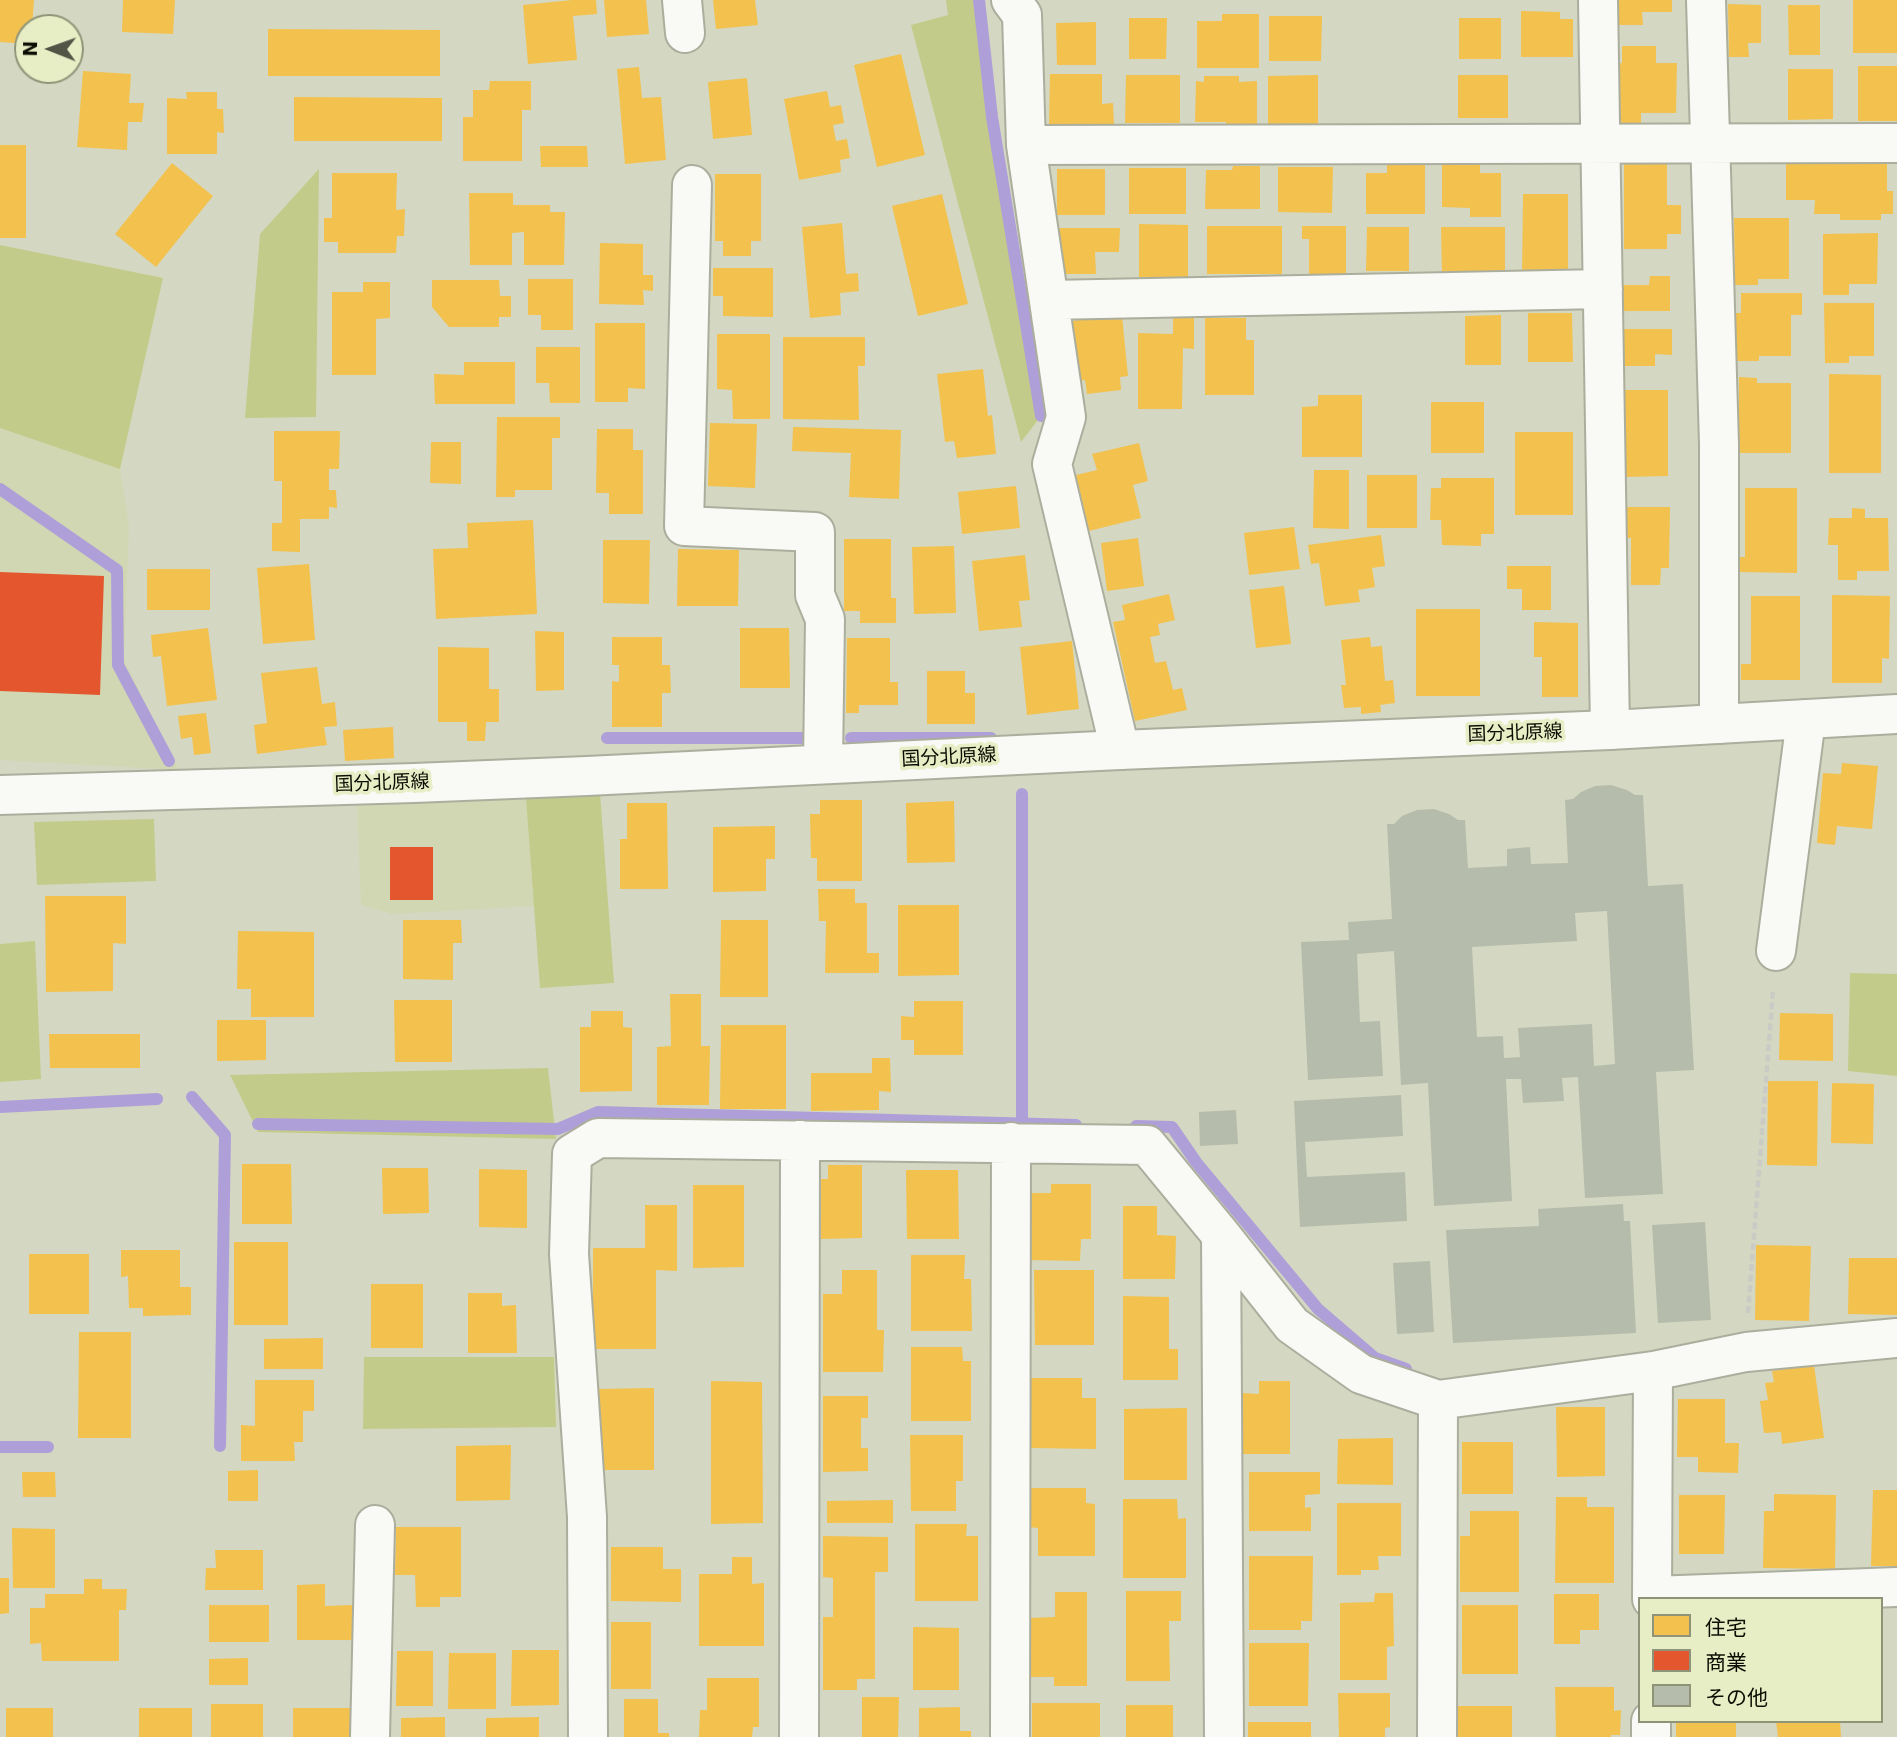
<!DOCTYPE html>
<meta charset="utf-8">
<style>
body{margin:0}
#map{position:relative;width:1897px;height:1737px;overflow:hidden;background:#d4d8c2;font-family:"DejaVu Sans","Noto Sans JP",sans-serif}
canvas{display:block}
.legend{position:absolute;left:1638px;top:1597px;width:245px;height:126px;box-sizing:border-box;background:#e7eec6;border:2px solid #8f9478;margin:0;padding:9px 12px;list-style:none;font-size:21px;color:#0c0e03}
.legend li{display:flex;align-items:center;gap:14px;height:35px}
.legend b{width:35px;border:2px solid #8f9478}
.north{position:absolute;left:14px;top:14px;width:70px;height:70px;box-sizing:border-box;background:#e7eec6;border:2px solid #8f9478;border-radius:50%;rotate:271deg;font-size:19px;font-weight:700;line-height:28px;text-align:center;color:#0c0e03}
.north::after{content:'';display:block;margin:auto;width:24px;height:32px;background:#525546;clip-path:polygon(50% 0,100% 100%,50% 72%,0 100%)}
</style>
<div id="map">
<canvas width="1897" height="1737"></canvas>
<ul class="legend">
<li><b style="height:19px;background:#f2c14e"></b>住宅</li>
<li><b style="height:19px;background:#e4572e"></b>商業</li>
<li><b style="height:19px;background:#b6bcab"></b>その他</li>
</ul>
<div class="north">N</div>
</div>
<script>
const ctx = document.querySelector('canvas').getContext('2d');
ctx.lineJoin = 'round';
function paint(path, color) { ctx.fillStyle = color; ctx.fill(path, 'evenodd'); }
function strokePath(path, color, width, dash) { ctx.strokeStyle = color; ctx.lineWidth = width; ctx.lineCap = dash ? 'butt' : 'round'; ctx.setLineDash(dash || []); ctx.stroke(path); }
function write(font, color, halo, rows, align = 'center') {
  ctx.font = font + ' "DejaVu Sans","Noto Sans JP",sans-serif'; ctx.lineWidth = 7; ctx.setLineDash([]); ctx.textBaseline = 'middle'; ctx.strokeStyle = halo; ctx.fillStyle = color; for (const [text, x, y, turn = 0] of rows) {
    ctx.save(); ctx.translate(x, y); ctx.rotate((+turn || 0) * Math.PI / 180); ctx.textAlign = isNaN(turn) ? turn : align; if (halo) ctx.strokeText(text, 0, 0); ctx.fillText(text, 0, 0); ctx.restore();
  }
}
paint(new Path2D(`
 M0,428L120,469L129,527L124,660L179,770L0,760Z
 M526,798L534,906L392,914L361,905L357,806Z`), '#d1d7b3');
paint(new Path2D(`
 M946,0H979L992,117L1041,416L1021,442L911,25L948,15Z
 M319,169L316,417L245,418L260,234Z
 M0,245L163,278L120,469L0,428Z
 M600,793L614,983L540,988L526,798Z
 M154,819L156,881L37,885L34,822Z
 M35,941L41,1079L0,1082V944Z
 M1850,973L1897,974V1076L1848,1071Z
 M548,1068L556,1139L258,1132L230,1075Z
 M364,1357H554L556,1427L363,1429Z`), '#c3cb8a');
paint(new Path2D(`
 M0,0H34L32,28H28V44L0,42Z
 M123,0H175L173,34L122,32Z
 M572,0H596L597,14L573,16L577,60L528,64L523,5Z
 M604,0H646L649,34L607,37Z
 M713,0H755L758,25L716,29Z
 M1616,0H1672V12H1642L1643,25H1616Z
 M1853,0H1897V53H1853Z
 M1728,4L1761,5V43H1748L1749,57H1729Z
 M1788,5H1820V55H1789Z
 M1521,11L1560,12V19H1573V57H1521Z
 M1222,14H1259V68H1197V21H1222Z
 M1269,16H1322L1321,61H1269Z
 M1129,18H1167L1166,59H1129Z
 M1459,18H1501V59H1459Z
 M1096,22V65H1057L1056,23Z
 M268,29L440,30V76H268Z
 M1622,46H1656V63H1677L1676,113H1641V124H1617L1616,64L1622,63Z
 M901,54L925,155L877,167L854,65Z
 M1858,66H1897V121H1858Z
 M639,67L642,98L661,97L666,160L625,164L617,69Z
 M1788,69H1833V119L1788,120Z
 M83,71L131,74L129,103H144L142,122H128L127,150L77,147Z
 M1050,74H1102V104L1113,103L1114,125H1049Z
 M1126,75H1180V123H1125Z
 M1318,75V124L1268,125V76Z
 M1458,75H1508V118H1458Z
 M1204,76H1239V82L1257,81V128H1226V122H1195L1196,81L1204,82Z
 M747,78L752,135L713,139L708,82Z
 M490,81H531V110H522V161H463V117H473V90H489Z
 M827,91L830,107L841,105L844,123L833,125L836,141L847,139L850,158L840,160L841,172L799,180L784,99Z
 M186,92H217V109H223L224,133L217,132V154H167V98L187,99Z
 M294,97L442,98V141H294Z
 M0,145H26V238H0Z
 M540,146H587L588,167H541Z
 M1387,161H1425V214H1366V173H1387Z
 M1786,161L1887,162V191H1893V214H1881V220H1840V214H1814L1815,200H1786Z
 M1442,162H1480V173H1501V217H1470V208L1442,207Z
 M172,163L213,196L156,267L115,234Z
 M1624,163H1667V205H1681V234H1667V249H1624Z
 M1233,166H1260V209H1205L1206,170H1232Z
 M1278,167H1333L1332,213L1278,212Z
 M1129,168H1186V214H1129Z
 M1057,169H1105V215H1057Z
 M332,173H397L396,210L405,209L404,236H397L396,253H338V242H324V218H332Z
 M715,174H761V241H751V256H723V241H715Z
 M469,193H513V205H550V212H565L564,265H524V232L512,233V265H470Z
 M942,194L968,304L918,316L892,206Z
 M1523,194H1568V276H1522Z
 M1734,218H1789V279H1758V285H1735Z
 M842,223L846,274L858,273L859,291L840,293L841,315L810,318L802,227Z
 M1139,224L1188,225V277H1139Z
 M1207,226H1282V274H1207Z
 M1302,226H1346V274H1309V239H1302Z
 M1367,227H1409V271H1366Z
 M1441,227H1505V276H1442Z
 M1059,228H1120L1119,252H1095L1096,274H1059Z
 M1878,233L1877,284H1849V295H1823V234Z
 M600,243L643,244V275H653V291L643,290L644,305L599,304Z
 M713,268H773V317L723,316V296H713Z
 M1650,276H1670V311H1622L1621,285H1649Z
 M528,279H573V330H541V315H528Z
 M432,280H499L500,296H511V317H499V327H449L432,307Z
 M363,282H390V318L376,319V375H332V292H363Z
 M1741,293H1802V315H1791V356H1759V361H1734V313H1741Z
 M1824,303H1874V356H1849V363H1825Z
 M1528,313H1572L1573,362H1528Z
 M1194,315V349L1183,348L1182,409H1138V333L1173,334V316Z
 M1501,315V365H1465V316Z
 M1122,316L1128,376L1120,377L1121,390L1087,394L1085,380L1077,381L1071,321Z
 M1205,318H1246V340H1254V395H1205Z
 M595,323H645V389L628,388V402H595Z
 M1623,329H1672V355L1655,354V366H1623Z
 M717,334H770V419H733L732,390L717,389Z
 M783,337H865V366H858L859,420L783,419Z
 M536,347H580V403H550L549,383H536Z
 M464,362H515V404H435L434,374L464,375Z
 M983,369L988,416L992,415L996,454L957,458L954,441L945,442L937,374Z
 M1829,374L1881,375V473H1829Z
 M1739,377L1757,378V383H1791V453H1739Z
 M1625,390H1668V476L1625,477Z
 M1318,395H1362V457H1302V407L1318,406Z
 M1431,402H1484V453H1431Z
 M497,417H560V438H552V490H515V497H496Z
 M710,423L757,424L755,488L708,486Z
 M793,427L901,430L899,499L849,497L851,453L792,451Z
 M597,429H633V450H643V514H609V493H596Z
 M274,431H340L339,469H329V490H336L337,508L329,507V519H300V552L272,551V523H282V481H274Z
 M1515,432H1573V515H1515Z
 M431,442H461V484L430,483Z
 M1139,443L1148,481L1133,485L1141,518L1089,531L1076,475L1097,470L1092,454Z
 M1314,470H1349V529L1313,528Z
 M1367,475H1417V528H1367Z
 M1441,478H1494V534H1481V546L1442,545L1441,520H1430L1431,488H1441Z
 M1016,486L1020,528L962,534L958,492Z
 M1745,488H1797V573L1739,572V557H1745Z
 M1625,507H1670L1669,568H1661L1660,585H1631V538H1626Z
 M1852,508L1865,509V518H1888L1889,571H1857V580H1838V545H1828L1829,518H1852Z
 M533,520L537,614L436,619L433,549L468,548L467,523Z
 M1294,527L1300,569L1249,575L1244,533Z
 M1381,535L1385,566L1372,568L1375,587L1358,590L1360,602L1325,606L1319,563L1311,564L1308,545Z
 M1138,538L1144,586L1107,591L1101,543Z
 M844,539H891V598H896V623H860V611H844Z
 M603,540H650L649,604L603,603Z
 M954,546L956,613L914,614L912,547Z
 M678,549L739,550L738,606H677Z
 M1025,555L1030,600L1019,601L1022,627L979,631L972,561Z
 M309,564L315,640L263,644L257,568Z
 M1507,566H1551V610H1522V589H1507Z
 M147,569H210V610H147Z
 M1284,586L1291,644L1256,648L1249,590Z
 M1169,594L1175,620L1158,624L1160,635L1150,637L1155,663L1166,661L1173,690L1182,688L1187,710L1135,721L1113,622L1125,620L1122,605Z
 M1832,595L1890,596L1889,659L1882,658V683H1832Z
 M1751,596H1800V680H1741V664H1751Z
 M1416,609H1480V696H1416Z
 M1534,622L1578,623V697H1542V657H1534Z
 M208,628L217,700L167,706L161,656L153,657L151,635Z
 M740,628H789L790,688H740Z
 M535,631L564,632V690L536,691Z
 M612,637H662V665H670L671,693H662V727H612V681L619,682V665H612Z
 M1370,637L1371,647L1382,646L1385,681L1393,680L1395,703L1380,705L1381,712L1361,714V707L1344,708L1341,685H1346L1341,640Z
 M847,638H890V682H898V705H859V713H846Z
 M1072,641L1079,709L1027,715L1020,647Z
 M438,647L489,648V689H499V722H486L485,741H467V722H438Z
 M317,667L322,704L335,702L337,726L324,727L327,745L257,754L254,725L267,723L261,673Z
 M927,671H965V693H975V724H927Z
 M206,713L211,753L194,755L192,737L181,739L178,716Z
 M393,727L394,758L345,761L343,730Z
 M1842,763L1878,766L1872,829L1837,826L1835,845L1817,843L1823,773L1841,774Z
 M820,800H862V881H817V858H811L810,814H820Z
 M954,801L955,862L907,863L906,803Z
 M627,803H667L668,889H620V839H627Z
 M775,826V859H766V891L713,892V827Z
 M818,889H855V903H867V953H879V973H825L826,921H819Z
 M45,896H126V944L113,943V991L46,992Z
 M898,905H959V975L898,976Z
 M403,920H461L462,943H453V980L403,979Z
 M721,920H768V997H720Z
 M238,931L314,932V1017H251V989H237Z
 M670,994H701V1046H710L709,1105H657V1047L671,1046Z
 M394,1000H452V1062H395Z
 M914,1001H963V1055H914V1040H901V1016L914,1017Z
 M591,1011H623V1027L632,1028V1091L580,1092V1027H591Z
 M1780,1013L1833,1014V1061L1779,1060Z
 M217,1020H266V1060L217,1061Z
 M721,1025H786V1109H720Z
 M49,1034H140V1068H50Z
 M872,1058H890L891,1092L879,1091V1110L811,1111V1073H872Z
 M1768,1081H1818L1817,1166L1767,1165Z
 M1832,1083L1874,1084L1873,1144L1831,1143Z
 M242,1164H291L292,1224H242Z
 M828,1165H862V1238L821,1239V1179H828Z
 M382,1168H428L429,1213L383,1214Z
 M479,1169L527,1170V1228L479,1227Z
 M906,1170H958L959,1239H907Z
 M1051,1184H1091V1239H1081L1080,1261L1029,1260V1193H1051Z
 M693,1185H744V1267L693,1268Z
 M645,1205H677V1271L656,1270V1349H593V1248H645Z
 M1123,1206H1157V1235L1176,1236L1175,1279H1123Z
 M234,1242H288V1325H234Z
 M1756,1245L1811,1246L1809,1321L1755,1320Z
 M121,1250H180V1287H191V1315L143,1316V1308H129L128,1276L121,1277Z
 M29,1254H89V1314H29Z
 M911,1255H965L964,1279H971L972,1331H911Z
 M1849,1258H1897V1315L1848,1314Z
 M842,1270H877V1330H884L883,1372H823V1294H842Z
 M1034,1270H1094V1345H1035Z
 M371,1284H423V1348H371Z
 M468,1293H502V1306L516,1305L517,1353H468Z
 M1123,1296L1169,1297V1349H1178V1380H1123Z
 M79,1332H131V1438H78Z
 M323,1338V1369H264V1339Z
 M911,1347H962L963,1361H971V1421H911Z
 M1814,1365L1824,1438L1782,1444L1781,1432L1764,1433L1760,1401L1768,1400L1765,1383L1774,1382L1772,1371Z
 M1031,1378H1082V1398H1096V1449L1031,1448Z
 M255,1380H314V1411H303V1442H294L295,1461H241V1425L255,1426Z
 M711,1381L762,1382L763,1523L711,1524Z
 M1259,1381H1290V1454H1241V1393L1259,1394Z
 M654,1388V1470H599V1389Z
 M823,1396H868V1418H861V1448H868V1471L823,1472Z
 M1678,1399H1725V1443H1739L1738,1473L1698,1472V1457H1677Z
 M1556,1407H1605V1476L1557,1477Z
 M1187,1408V1480H1124V1409Z
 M910,1435H963V1481H956V1511H911Z
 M1393,1438V1485L1337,1484L1338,1439Z
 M1462,1442H1513V1494H1462Z
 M511,1445L510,1500L456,1501V1446Z
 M258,1470V1501H228V1471Z
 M22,1472H55L56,1497H23Z
 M1249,1472H1320V1494L1305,1495V1508L1311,1507V1531H1249Z
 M1028,1488H1086V1503L1095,1504V1556H1038V1528L1028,1527Z
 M1873,1490H1897V1566H1871Z
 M1774,1494L1836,1495L1835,1569L1763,1568L1764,1511H1774Z
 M1679,1495H1725L1724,1554H1679Z
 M1556,1497H1587V1507H1614V1583H1555Z
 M1123,1499H1177L1178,1519L1186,1518V1578H1123Z
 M893,1500V1523H827V1501Z
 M1337,1503H1401V1556H1378L1379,1570H1361V1575H1337Z
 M1470,1511H1519V1592H1460V1536H1470Z
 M915,1524H967L966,1536H978V1601H915Z
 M396,1527H461V1597H440V1607H416L415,1575H395Z
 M12,1528L55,1529V1588H13Z
 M823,1536L888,1537V1572H875V1679H857V1690H823V1617H833V1578L823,1577Z
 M611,1547H663V1569H681V1602L611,1601Z
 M215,1550H263V1590H205L206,1568H216Z
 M1249,1556H1313L1312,1621H1301V1630H1249Z
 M732,1557H752V1584L764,1583V1646H699V1574H732Z
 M0,1578H9V1613L0,1614Z
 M84,1579H102V1589H127L126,1610H119V1661H42L41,1643L30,1644V1608H45V1594H84Z
 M325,1584V1606L353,1605V1640H297V1585Z
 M1126,1591H1181V1621H1169L1170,1681H1126Z
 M1055,1592H1087V1686H1054V1677H1029V1618L1055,1617Z
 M1375,1593H1393L1394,1646L1387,1647V1680H1340V1603L1374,1602Z
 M1554,1594H1599V1630H1580V1644H1554Z
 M209,1605H269V1642H209Z
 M1462,1605H1518V1674H1462Z
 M611,1622H651V1689H611Z
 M913,1627L959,1628V1690H913Z
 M1249,1643H1309L1308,1706H1249Z
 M512,1650H559V1705L511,1706Z
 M397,1651H433V1706H396Z
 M449,1653H496V1709H448Z
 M248,1658V1685H209V1659Z
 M707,1678H759V1727H753L752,1737H699L700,1710H707Z
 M1555,1687H1614V1711L1621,1710L1620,1735H1611V1737H1556Z
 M1338,1693H1390V1727L1385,1728V1737H1339Z
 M862,1697H899L898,1737H862Z
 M624,1699H658V1733H669V1737H624Z
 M1032,1703H1100V1737H1032Z
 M211,1704H263V1737H211Z
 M1126,1705H1173V1737H1126Z
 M1458,1706H1512V1737H1458Z
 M960,1707V1731H971V1737H919V1708Z
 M6,1708H53V1737H6Z
 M139,1708H192V1737H139Z
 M293,1708H350V1737H293Z
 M445,1717V1737H401V1718Z
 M539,1717V1737H486V1718Z
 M1676,1721H1736V1737H1676Z
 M1776,1721H1840L1841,1737H1778Z
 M1248,1722H1311V1737H1248Z`), '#f2c14e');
paint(new Path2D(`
 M0,572L104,576L100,695L0,691Z
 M390,847H433V900H390Z`), '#e4572e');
strokePath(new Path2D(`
 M979,0L992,117L1041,416
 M0,489L117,570L118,665L169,761
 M607,738H806
 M851,738H991
 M1022,794V1124
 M192,1097L225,1135L220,1446
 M0,1107L157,1099
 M258,1124L558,1129L598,1112L1076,1125
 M1136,1126L1172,1127L1196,1162L1318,1309L1375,1358L1406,1369
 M0,1447H48`), '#af9fd8', 12);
paint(new Path2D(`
 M1611,785L1627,790L1635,795H1643L1648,886L1683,884L1694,1070L1656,1072L1663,1194L1585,1198L1578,1077L1562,1078L1564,1101L1523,1103L1521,1079H1506L1512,1201L1434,1206L1428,1083L1401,1085L1394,951L1357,954L1360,1022L1380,1021L1383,1076L1308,1080L1301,942L1349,940L1348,922L1392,919L1387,824H1394L1402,816L1417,810L1434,809L1449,814L1458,820H1465L1468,868L1507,866V849L1530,847L1531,864L1568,863L1565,800L1573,799L1581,792L1595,786ZM1607,911L1615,1064L1594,1066L1592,1024L1518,1028L1520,1057L1504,1058L1503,1036L1477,1037L1472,947L1577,941L1575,913Z
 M1401,1095L1403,1136L1305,1142L1307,1177L1405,1172L1407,1221L1300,1227L1294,1101Z
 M1236,1110L1238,1144L1200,1146L1199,1112Z
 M1623,1204L1624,1221H1630L1636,1333L1453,1343L1446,1230L1539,1226L1538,1209Z
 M1705,1222L1711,1320L1658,1323L1652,1225Z
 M1430,1261L1434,1332L1397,1334L1393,1263Z`), '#b6bcab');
const minor = new Path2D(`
 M682,0L685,33
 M1011,0L1022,15L1026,145L1066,417L1052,464L1120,750
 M1598,0L1610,730
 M1706,0L1719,444V724
 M1026,145L1897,143
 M692,185L684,526L815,532V595L825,619L823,764
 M1049,300L1603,289
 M1776,951L1806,719
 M1221,1235L1224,1737
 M1652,1596L1897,1587
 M1652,1599L1653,1371
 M370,1737L375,1525
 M588,1737L587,1517L569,1254L572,1154L598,1138L1147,1145L1221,1235L1292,1325L1361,1374L1438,1400L1653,1371L1746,1352L1897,1338
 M799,1737L800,1140
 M1010,1737L1011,1142
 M1437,1737L1438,1400
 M1651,1737V1721`);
const tertiary = new Path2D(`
 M0,795L414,783L587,776L1120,750L1610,730L1897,714`);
strokePath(minor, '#abae9d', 42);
strokePath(tertiary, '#abae9d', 42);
strokePath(new Path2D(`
 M1748,1313L1773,990`), '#cbcbc5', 4.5, [7, 3.5]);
strokePath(minor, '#f9f9f6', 38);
strokePath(tertiary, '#f9f9f6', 38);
write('19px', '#0c0e03', '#e7eec6', [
 ["国分北原線",1515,734,-2],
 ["国分北原線",949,758,-3],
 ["国分北原線",382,784,-2]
]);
</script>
